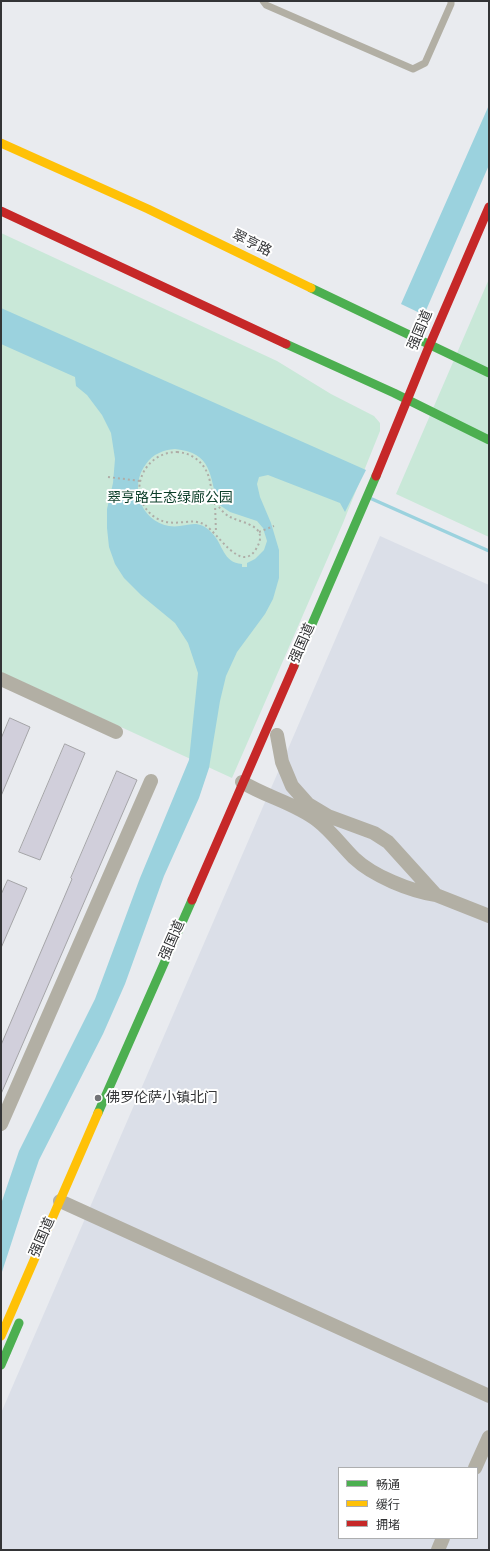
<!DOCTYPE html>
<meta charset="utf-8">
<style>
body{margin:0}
#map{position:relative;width:490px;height:1551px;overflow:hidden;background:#e9ebef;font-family:"Asap Condensed","Noto Sans SC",sans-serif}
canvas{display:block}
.frame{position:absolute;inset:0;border:2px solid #333436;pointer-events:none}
.legend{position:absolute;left:338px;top:1467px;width:140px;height:72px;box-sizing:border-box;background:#fff;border:1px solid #adaeaf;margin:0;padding:5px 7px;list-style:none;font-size:12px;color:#333436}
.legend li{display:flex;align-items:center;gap:8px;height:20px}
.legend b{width:20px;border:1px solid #adaeaf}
</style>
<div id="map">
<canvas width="490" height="1551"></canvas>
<div class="frame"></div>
<ul class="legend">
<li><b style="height:5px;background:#4caf50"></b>畅通</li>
<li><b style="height:5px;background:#ffc107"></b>缓行</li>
<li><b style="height:5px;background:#c62828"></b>拥堵</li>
</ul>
</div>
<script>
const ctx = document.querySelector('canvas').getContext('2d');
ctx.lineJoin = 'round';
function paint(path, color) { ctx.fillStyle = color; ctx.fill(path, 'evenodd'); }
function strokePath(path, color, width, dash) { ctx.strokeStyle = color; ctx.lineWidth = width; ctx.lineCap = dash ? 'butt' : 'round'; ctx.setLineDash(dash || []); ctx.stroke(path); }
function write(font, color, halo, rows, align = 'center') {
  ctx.font = font + ' "Asap Condensed","Noto Sans SC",sans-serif'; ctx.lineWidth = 4; ctx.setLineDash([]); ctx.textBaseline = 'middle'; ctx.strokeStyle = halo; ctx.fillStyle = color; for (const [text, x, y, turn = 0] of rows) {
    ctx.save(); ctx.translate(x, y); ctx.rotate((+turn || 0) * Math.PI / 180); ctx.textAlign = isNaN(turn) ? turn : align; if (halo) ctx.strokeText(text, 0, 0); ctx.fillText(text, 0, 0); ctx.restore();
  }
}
paint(new Path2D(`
 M380,536L489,585V1550H1V1413ZM339,1468H477V1538H339Z`), '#dbdfe8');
paint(new Path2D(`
 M1,233L277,361L331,394L374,416L380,423V431L343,523L232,778L1,672Z
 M489,279V537L396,494Z`), '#c9e8d8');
paint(new Path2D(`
 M489,105V165L424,315L401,304Z
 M1,308L366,470L345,512L340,503L268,475L259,477L257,484L260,497L271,523L279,550V578L273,599L265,614L237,652L226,676L220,701L209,768L199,798L164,876L125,984L103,1034L39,1160L25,1201L1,1275V1204L19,1151L95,999L140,878L189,760L198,673L188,643L175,623L141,595L124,578L115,564L109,547L107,528V509L113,483L115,459L111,433L102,415L87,395L76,386L75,377L1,344ZM175,449C213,453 209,475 218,504L230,512L257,521L263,528L267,541L264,550L255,559L247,563V567H242V564C223,563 223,544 212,533C196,516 186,529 169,526C140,521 129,486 146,464C153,454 163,450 175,449Z`), '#9bd2de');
strokePath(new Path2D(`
 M372,499L489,551`), '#9bd2de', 3.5);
const building = new Path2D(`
 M10,718L30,727L1,796V739Z
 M65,744L85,753L40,860L19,852Z
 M117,771L137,780L1,1094V1045L72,879L71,878Z
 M8,880L27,888L1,948V895Z`);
paint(building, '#d1cfdb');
strokePath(building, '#a4a4a7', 1);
strokePath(new Path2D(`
 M177,452C194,453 207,465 210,482C212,491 212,500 219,507C222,511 226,515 230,517C245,524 270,526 256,549C241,574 218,533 205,525C191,516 174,529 156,518C124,497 142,452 177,452Z
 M108,477L140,481
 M215,503L216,533
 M259,532L274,526`), '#afada7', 2, [2, 3]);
strokePath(new Path2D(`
 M263,1L266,5L413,69L425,63L451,4V1`), '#b2afa4', 7);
strokePath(new Path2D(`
 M1,679L116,732
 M277,735L282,762L292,786L308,804L328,816L374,833L388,842L436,895L489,916
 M242,782C266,797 295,803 318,821C331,831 342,846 354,858C373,876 410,891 436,895
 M1,1124L151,781
 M60,1201L489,1396
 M475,1468L489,1437
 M438,1550L443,1538`), '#b2afa4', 14);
strokePath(new Path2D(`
 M311,288L489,373
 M286,344L394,393L489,440
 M294,666L376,476
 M98,1113L192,900
 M1,1365L19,1323`), '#4caf50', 9);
strokePath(new Path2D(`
 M1,143L148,209L311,288
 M1,1336L98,1113`), '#ffc107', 9);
strokePath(new Path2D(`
 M1,211L286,344
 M376,476L430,344L489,207
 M192,900L294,666`), '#c62828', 9);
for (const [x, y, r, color] of [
 [98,1098,4,"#737477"]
]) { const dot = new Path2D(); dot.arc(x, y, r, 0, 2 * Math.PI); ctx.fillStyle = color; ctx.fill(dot); strokePath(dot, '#fff', 1.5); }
write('14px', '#333436', '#fff', [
 ["翠亨路",252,243,26],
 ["强国道",420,330,-67],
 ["强国道",302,643,-66],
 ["强国道",172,940,-66],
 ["强国道",42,1237,-66]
]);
write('14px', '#0b3d28', '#fff', [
 ["翠亨路生态绿廊公园",170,498]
]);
write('14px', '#333436', '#fff', [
 ["佛罗伦萨小镇北门",106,1098]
], 'left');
</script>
